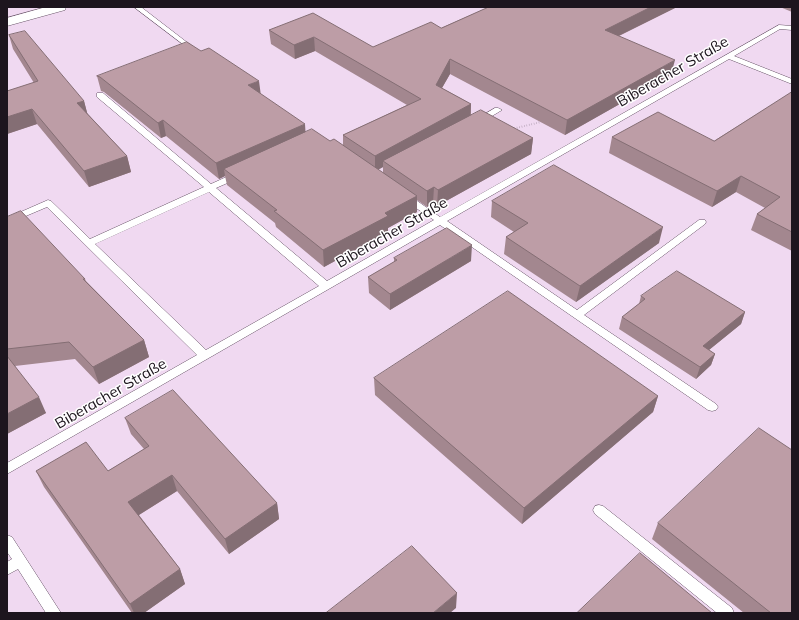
<!DOCTYPE html>
<meta charset="utf-8">
<style>
body{margin:0}
#map{position:relative;width:799px;height:620px;overflow:hidden;background:#f0d9f1;font-family:Mulish,sans-serif}
canvas{display:block}
.frame{position:absolute;inset:0;border:8px solid #1d151e;pointer-events:none}
</style>
<div id="map">
<canvas width="799" height="620"></canvas>
<div class="frame"></div>
</div>
<script>
const ctx = document.querySelector('canvas').getContext('2d');
ctx.lineJoin = 'round';
function strokePath(path, color, width, dash) { ctx.strokeStyle = color; ctx.lineWidth = width; ctx.lineCap = dash ? 'butt' : 'round'; ctx.setLineDash(dash || []); ctx.stroke(path); }
function paint(path, color) { ctx.fillStyle = color; ctx.fill(path, 'evenodd'); }
function write(font, color, halo, rows, align = 'center') {
  ctx.font = font + ' Mulish,sans-serif'; ctx.lineWidth = 3; ctx.setLineDash([]); ctx.textBaseline = 'middle'; ctx.strokeStyle = halo; ctx.fillStyle = color; for (const [text, x, y, turn = 0] of rows) {
    ctx.save(); ctx.translate(x, y); ctx.rotate((+turn || 0) * Math.PI / 180); ctx.textAlign = isNaN(turn) ? turn : align; if (halo) ctx.strokeText(text, 0, 0); ctx.fillText(text, 0, 0); ctx.restore();
  }
}
const service = new Path2D(`
 M134,7H141L193,47L188,48Z
 M779,25L792,26V30L780,29L734,56L792,79V84L729,59L447,221L577,310L699,220H705L706,222L705,224L584,315L716,404L718,407L716,410L712,411L708,410L440,225L7,474V463L197,355L47,207L7,224V218L48,200L51,201L90,239L204,187L97,97V93H103L211,184L235,173H241L242,175L241,177L216,188L327,281L434,220L404,200L403,198L404,196H410L440,217ZM209,192L319,286L206,350L95,244Z
 M495,108H498L502,110L482,122H479L475,120Z
 M599,505L603,506L732,608L734,613H717L595,514L593,510L595,506Z
 M7,535L12,537L61,613H46L18,569L7,575V562L12,559L7,552Z`);
const minor = new Path2D(`
 M46,7H66L65,10L7,26V18Z`);
strokePath(service, '#675367', 1);
strokePath(minor, '#675367', 1);
paint(service, '#fff');
paint(minor, '#fff');
strokePath(new Path2D(`
 M512,129L541,122`), '#a896a9', 2, [0.5, 2]);
paint(new Path2D(`
 M489,7H677L619,36L671,75L565,135L450,74L442,88L471,104V115L533,138L531,154L437,206L433,203L427,207L417,200V212L388,228V232L324,267L276,227L275,223L227,185L225,176L219,179L166,136L161,138L104,92L101,91L97,76L261,94L305,132L343,146V135L407,105L315,51L295,59L271,44L269,30L373,47L441,28ZM383,167V173L378,170Z
 M780,7H792V12Z
 M9,35L84,101L87,113L127,156L131,172L89,187L37,124L7,134V91L34,83L13,49Z
 M792,92V251L751,230L757,214L765,208L736,192L712,207L609,153L612,137L714,141Z
 M492,201L659,243L576,302L504,254L506,237L514,232L491,217Z
 M7,217L85,279L86,281L144,340L149,357L99,384L75,359L15,366L46,413L7,434Z
 M394,258L471,261L390,310L369,293L368,277L394,262Z
 M641,296L745,312L741,324L709,350L715,354L711,365L696,379L619,329L622,317L639,304Z
 M374,378L658,396L653,412L522,524L375,395Z
 M125,418L277,503L279,519L229,554L177,491L139,515L180,569L185,584L144,613H132L44,487L36,471H108L144,449L131,434Z
 M658,523L792,613H744L652,539Z`), '#a3878f');
paint(new Path2D(`
 M651,7H677L602,44L605,30Z
 M314,37L315,51L295,59L294,45Z
 M450,59V74L435,100L436,85Z
 M675,60L671,75L565,135L567,120Z
 M259,81L261,96L248,85Z
 M84,101L88,116L77,103Z
 M471,104L470,120L383,161V167L375,171V156Z
 M32,109L37,124L7,134V117Z
 M163,120L166,136L161,138L158,123Z
 M305,124L306,140L224,169L225,176L219,179L216,163Z
 M533,138L531,154L437,206L438,190Z
 M127,156L131,172L89,187L84,171Z
 M741,176L736,192L712,207L717,191Z
 M434,187L433,203L427,207V191Z
 M417,196V212L388,228V232L324,267L323,250L385,213Z
 M663,227L659,243L576,302L580,286Z
 M472,245L471,261L390,310V294Z
 M745,312L741,324L699,358L703,346Z
 M144,340L149,357L99,384L93,367Z
 M715,354L711,365L696,379L700,367Z
 M658,396L653,412L522,524L524,508Z
 M39,397L46,413L7,434V414Z
 M172,475L177,491L134,518L128,502Z
 M277,503L279,519L229,554L225,539Z
 M180,569L185,584L144,613H134L130,604Z
 M457,593L456,608L450,613H433Z`), '#846e74');
const building = new Path2D(`
 M489,7H651L605,30L675,60L567,120L450,59L436,85L471,104L375,156L343,135L421,99L314,37L294,45L269,30L313,13L373,47L431,22L441,28Z
 M25,31L84,101L77,103L127,156L84,171L32,109L7,117V91L38,81L9,35Z
 M187,42L201,51L209,48L259,81L248,85L305,124L216,163L163,120L158,123L100,77L97,76Z
 M792,92V232L757,214L780,197L741,176L717,191L612,137L658,112L714,141Z
 M481,110L533,138L438,190L434,187L427,191L383,161Z
 M312,129L330,141L334,139L417,196L385,213L388,216L323,250L274,211L277,210L224,169Z
 M554,165L663,227L580,286L506,237L528,223L492,201Z
 M21,211L85,279H83L144,340L93,367L69,342L7,349V217Z
 M447,228L472,245L390,294L368,277L397,260L394,258Z
 M677,271L745,312L703,346L715,354L700,367L622,317L645,299L641,296Z
 M508,291L658,396L524,508L374,378Z
 M7,356L39,397L7,414Z
 M173,390L277,503L225,539L172,475L128,502L180,569L130,604L36,471L86,442L108,471L149,446L125,418Z
 M759,428L792,450V613H771L658,523Z
 M412,546L457,593L433,613H326Z
 M640,553L712,613H577Z`);
paint(building, '#bd9da6');
strokePath(building, '#846e74', 1);
write('15px', '#1d151e', '#fff', [
 ["Biberacher Straße",673,72,-30],
 ["Biberacher Straße",392,233,-30],
 ["Biberacher Straße",111,394,-30]
]);
</script>
